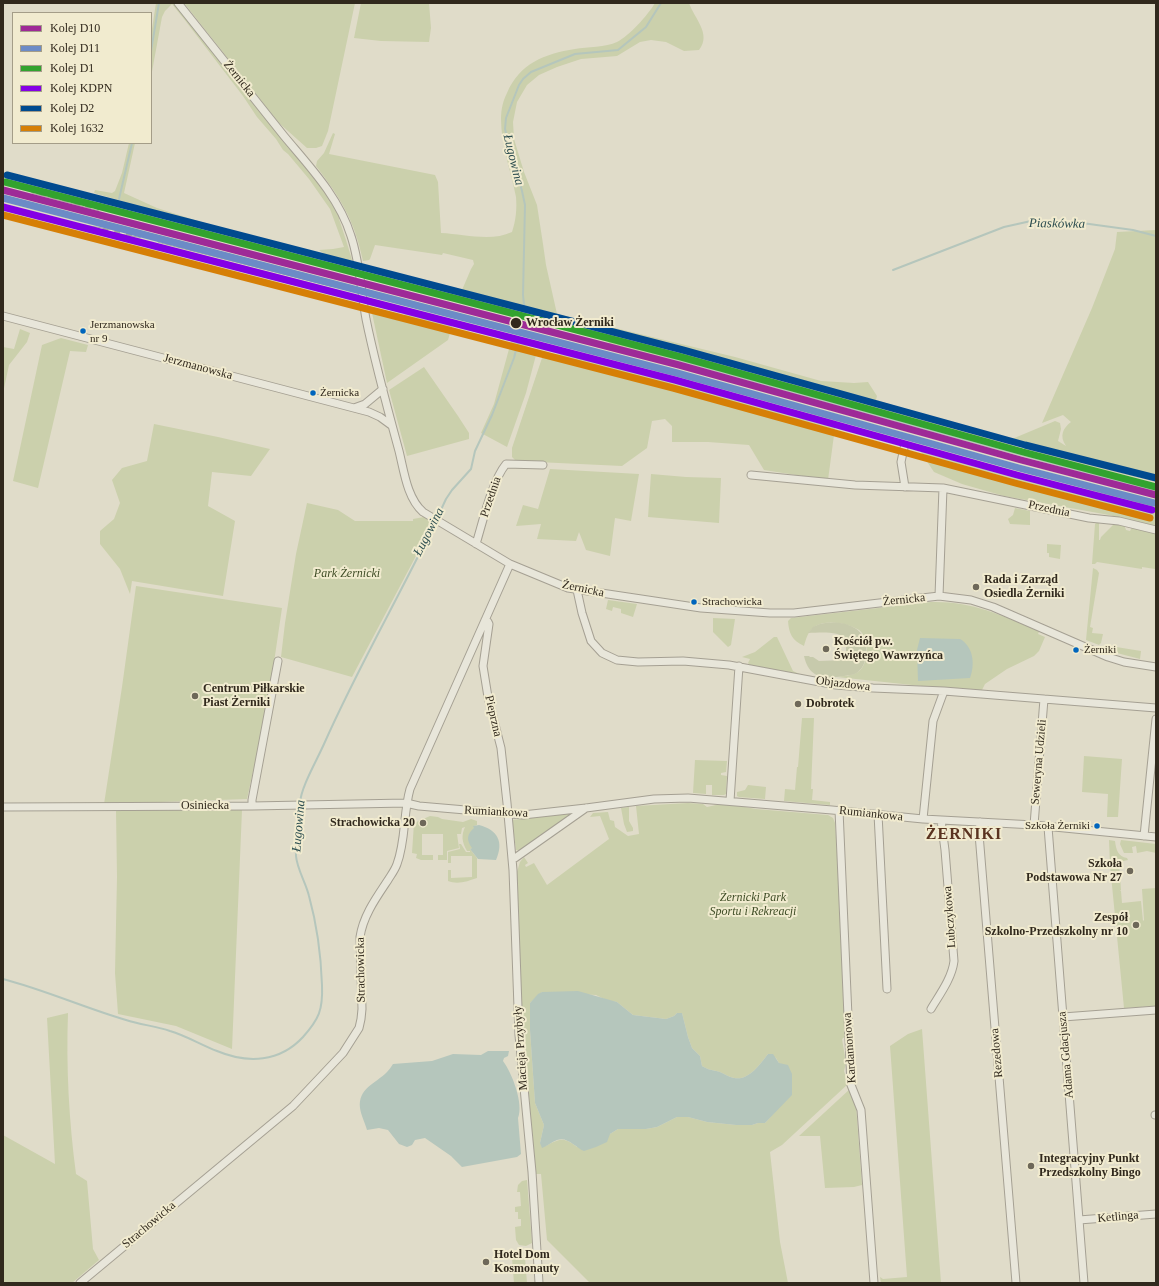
<!DOCTYPE html>
<meta charset="utf-8">
<style>
body{margin:0}
#map{position:relative;width:1159px;height:1286px;overflow:hidden;background:#e0dcc9;font-family:"Times New Roman",serif}
canvas{display:block}
.frame{position:absolute;inset:0;border:4px solid #31291d;pointer-events:none}
.legend{position:absolute;left:12px;top:12px;width:140px;height:132px;box-sizing:border-box;background:#f1ebcf;border:1px solid #a49d88;margin:0;padding:5px 7px;list-style:none;font-size:12px;color:#31291d}
.legend li{display:flex;align-items:center;gap:8px;height:20px}
.legend b{width:20px;border:1px solid #a49d88}
</style>
<div id="map">
<canvas width="1159" height="1286"></canvas>
<div class="frame"></div>
<ul class="legend">
<li><b style="height:5px;background:#9e2a97"></b>Kolej D10</li>
<li><b style="height:5px;background:#6c8bc6"></b>Kolej D11</li>
<li><b style="height:5px;background:#32a32e"></b>Kolej D1</li>
<li><b style="height:5px;background:#8500e5"></b>Kolej KDPN</li>
<li><b style="height:5px;background:#004a8f"></b>Kolej D2</li>
<li><b style="height:5px;background:#d67f06"></b>Kolej 1632</li>
</ul>
</div>
<script>
const ctx = document.querySelector('canvas').getContext('2d');
ctx.lineJoin = 'round';
function paint(path, color) { ctx.fillStyle = color; ctx.fill(path, 'evenodd'); }
function strokePath(path, color, width, dash) { ctx.strokeStyle = color; ctx.lineWidth = width; ctx.lineCap = dash ? 'butt' : 'round'; ctx.setLineDash(dash || []); ctx.stroke(path); }
function write(font, color, halo, rows, align = 'center') {
  ctx.font = font + ' "Times New Roman",serif'; ctx.lineWidth = 4; ctx.setLineDash([]); ctx.textBaseline = 'middle'; ctx.strokeStyle = halo; ctx.fillStyle = color; for (const [text, x, y, turn = 0] of rows) {
    ctx.save(); ctx.translate(x, y); ctx.rotate((+turn || 0) * Math.PI / 180); ctx.textAlign = isNaN(turn) ? turn : align; if (halo) ctx.strokeText(text, 0, 0); ctx.fillText(text, 0, 0); ctx.restore();
  }
}
paint(new Path2D(`
 M156,3H174L325,192L340,217L339,219L346,240L352,260L349,261L327,256L319,250L333,249L344,247L330,209L309,179L288,154L283,150L276,139L257,117L243,96L184,19L172,4L165,11L162,17L151,77V35Z
 M184,3H355L328,131L322,146L316,148H307L279,123Z
 M361,3H429L431,28L429,42L381,41L354,38Z
 M655,3H689C694,18 712,34 699,50L684,51L666,42L651,40L640,42L617,56L581,59L557,67L539,75L527,85L517,102L513,122L514,139L524,172L537,205L543,244L546,265L557,314L735,357L821,381L854,383L868,382L877,396L876,400L1000,438L1022,451L1071,465L1156,485V492L937,434L685,363L608,345L609,340L475,305L473,303L468,302L466,303L425,292L433,287H445L462,290L471,269L474,264L473,260L443,253L442,255L375,245L370,259L369,260L363,261C354,219 341,199 316,166L317,161L324,153L333,133L335,134L329,154L435,175L438,182L441,233C464,234 491,242 512,232C516,220 517,209 516,197C511,171 501,145 501,119C501,109 503,101 507,93C520,63 544,54 575,49C587,47 606,47 617,42C629,36 648,15 655,3Z
 M129,143H135L124,193L157,208L245,236L244,238L154,214L122,201L94,193L95,190L112,193L115,191L122,173Z
 M1156,230V482L1038,454L1016,445L1012,439L1055,421L1060,423L1061,429L1058,441L1066,446C1059,436 1063,428 1071,422L1063,415L1042,423L1092,308L1115,249L1117,232Z
 M406,307L453,323L448,340L387,383L372,313L403,321Z
 M20,329L30,333L27,342L9,365L3,393V347L14,349Z
 M61,338L88,345L86,352L70,351L38,488L13,481L42,345Z
 M512,338L522,341L536,355L526,393L507,447L481,433L494,404Z
 M561,354L836,420L828,480L764,470L749,445L708,442H672V426L665,419L652,421L647,448L622,466L516,461L512,457V448L542,358Z
 M424,367L458,416L469,433V439L407,456L389,390Z
 M154,424L218,437L270,449L251,476L212,472L208,506L235,521L223,596L132,581L130,594L120,569L100,544V531L114,519L120,503L112,480L122,468L147,461Z
 M918,448L1058,483L1156,504V526L1109,515L1004,496L962,484L934,472Z
 M550,469L639,474L631,521L615,518L610,556L586,550L579,532L576,541L537,539L541,524L516,526L523,505L538,509Z
 M651,474L686,477L721,478L719,523L648,517Z
 M307,503L338,510L355,521H413V519L424,517L433,523L425,537L417,554L352,677L281,657L285,623L296,554Z
 M1015,508L1030,511V525L1010,524L1008,519L1013,515Z
 M1097,522L1099,523V540H1100L1101,537L1114,524C1120,524 1125,524 1126,530L1130,531L1132,527L1156,532L1155,569L1142,567V569L1097,562L1095,564H1092L1095,524Z
 M1047,544L1061,545L1060,559L1049,557V553H1047Z
 M1093,568L1097,570L1099,573L1090,627L1093,628L1092,633L1103,634L1101,643L1099,645L1086,640Z
 M136,586L282,608L268,703L247,799L104,804L122,687Z
 M608,600L637,604L633,617L621,613V609L613,607L612,611L606,609Z
 M931,602C971,601 999,614 1036,630L1039,632L1038,634L1045,637L1039,651L1034,656L1007,669L985,684L982,690L978,692L837,677C843,676 852,676 858,672C869,665 870,638 859,630C847,623 826,619 814,627C808,631 806,639 804,646C792,640 789,634 788,621L791,618Z
 M713,618L735,619L731,645L728,647L713,632Z
 M774,637H777L793,671L804,676L750,666L748,663L750,659L742,657L755,652Z
 M1110,646L1141,651L1140,659L1117,653L1111,650Z
 M802,718H814L811,789H813L812,800L830,802V805L784,801L785,789L795,790L797,767H798Z
 M1084,756L1122,759L1118,817H1107L1108,794L1082,792Z
 M695,760L727,761L726,772L721,773V775L727,776L726,794L724,795H712V785H706V794L693,793Z
 M748,785L766,787L765,799L739,797L737,796V792L745,790Z
 M688,803L703,804L707,807L716,805H734L756,809L828,815L833,818L835,823L841,912L846,1036L842,1039L846,1063L844,1071L848,1084L782,1145L770,1152L780,1242L788,1283H590L547,1240L541,1174H534L528,1081L521,1022L516,875L520,862L524,857L528,863L525,865L526,867L534,863L547,885L609,839L600,816L590,817L593,813L608,812L610,820L614,821L615,827L628,836L639,834L636,806ZM542,992L596,995L606,1000L617,1002L633,1015L666,1019L674,1016L677,1013H682L688,1037L692,1048L700,1056L702,1066C708,1070 713,1070 720,1072C725,1074 729,1077 734,1078C749,1081 760,1064 768,1054L776,1058L779,1063L774,1113L765,1123H758L752,1125H736L707,1122L688,1117H677L657,1127L646,1129H618L610,1134L577,1147C564,1137 560,1138 546,1146L540,1143L544,1125L535,1103L530,1030V1003Z
 M629,807V821L633,828V831L627,832L624,824L621,808Z
 M116,810H242L232,1049L176,1026L118,1014L115,973L117,877Z
 M572,813L573,815L521,850H516L512,820Z
 M430,816L438,817L442,819L463,822L471,819L477,821V825L474,826L475,828L472,848L470,849L477,858V878C468,881 458,885 448,881V870H451V878L472,877V856H451V863H448V852L460,849L459,844H461L466,852H470V851H467C462,842 461,836 465,827L462,828L461,834H457L459,848L447,851V860H438V855H443V834H422V855H433V860H421L416,858L417,854L412,853L414,823Z
 M1109,840L1115,841C1116,849 1118,857 1127,858L1128,860L1119,862L1121,890L1120,891H1121L1122,903L1141,901L1143,921L1144,920L1142,889L1156,888V1006L1124,1008L1110,865Z
 M1121,840L1156,844V853L1147,851L1137,853L1136,846L1132,847L1133,853H1124L1120,844Z
 M68,1013C66,1067 69,1121 76,1174L87,1181L93,1249L99,1260L72,1283H3V1135L55,1164L47,1018Z
 M922,1029L941,1283H881L880,1277L883,1279L907,1277L890,1046L908,1034Z
 M850,1089L856,1105L862,1185L854,1187L825,1188L820,1136H799Z
 M527,1180L532,1243L526,1246L519,1245L516,1240L515,1227L521,1226V1219H518V1212H515V1207L521,1206L520,1192H517L518,1185L522,1181Z
 M525,1257L527,1283H514L512,1258Z`), '#cbd0ac');
paint(new Path2D(`
 M820,624C843,619 870,627 866,655C865,660 864,667 859,671C856,675 849,675 844,676C825,679 809,679 804,656H809L810,657H813L819,661L846,660V640C839,630 819,633 808,633L813,627Z`), '#c7caac');
paint(new Path2D(`
 M920,638L960,639C974,647 975,665 970,678L918,681L917,650Z
 M479,825C498,830 504,842 496,860L478,859L470,849L472,848C466,840 467,834 474,828L473,826Z
 M578,991L617,1002L633,1015L666,1019L674,1016L677,1013H682L688,1037L692,1048L700,1056L702,1066C708,1070 713,1070 720,1072C725,1074 729,1077 734,1078C749,1081 760,1064 768,1054H773L779,1063L788,1065L792,1074V1095L765,1123H758L752,1125H736L707,1122L688,1117H677L657,1127L646,1129H618L610,1134L607,1142L596,1147L584,1151C575,1147 567,1136 557,1140C552,1142 547,1146 542,1148L540,1143L544,1125L535,1103L530,1030V1003L538,994L542,992Z
 M488,1051H509L508,1056L504,1058L503,1061C512,1073 524,1104 518,1118L521,1154L517,1157L462,1167L451,1156L425,1138L415,1140L412,1145L407,1147L399,1144L388,1130L379,1128L367,1130C365,1123 361,1115 360,1108C358,1088 375,1084 387,1072C389,1070 391,1067 393,1064L432,1061L453,1054L481,1055Z`), '#b5c6bc');
strokePath(new Path2D(`
 M151,51L159,3
 M119,199L132,143
 M893,270L1004,227L1031,221L1082,223L1133,230L1156,236
 M525,314L523,295L525,205L522,191L505,129L506,118L519,85L523,79L531,72L575,54L618,50L646,27L661,3
 M612,336L618,343C797,392 976,445 1156,490
 M616,359C797,405 975,460 1156,504
 M300,803C301,787 317,760 324,744C361,660 408,582 446,499L452,490L471,469L475,451L492,415L514,358L519,338
 M3,979C45,990 85,1008 126,1020C141,1025 156,1026 170,1031C187,1036 201,1045 217,1051C248,1064 280,1062 303,1037C319,1019 323,1010 322,985C321,955 317,925 309,896C306,883 297,869 296,856C295,839 298,824 300,808`), '#b5c6bc', 2);
const minor = new Path2D(`
 M178,3C213,47 249,92 284,136C309,166 339,197 351,236C360,263 361,291 366,319C375,363 387,407 399,451C404,471 407,498 423,512L510,564L568,588L701,608L770,613H794L939,596L971,600L993,607L1108,657L1124,662L1156,667
 M3,316L369,412L380,417L391,425
 M354,408L365,404L383,389
 M904,448L901,462L905,487
 M751,475L855,485L943,488L1089,518L1119,521L1156,530
 M476,544C483,521 492,481 506,464L543,465
 M577,590L582,613L591,641L602,653L617,660L638,662L683,661L729,665L836,685L873,688L944,691L1156,708
 M939,596L943,488
 M485,620L488,622L489,624L483,666L488,697L501,748L507,803L513,870L519,1035L532,1172L539,1283
 M730,801L739,666
 M252,806V800L278,661
 M3,807L252,806L406,803L419,806L454,809L523,815L586,808L654,799L688,798L832,810L923,819L1034,825L1156,837
 M839,810L851,1085L861,1110L874,1283
 M878,814L887,989
 M923,819L933,721L944,691
 M980,822L979,834L1016,1283
 M1034,825L1044,699
 M1048,827L1084,1283
 M1144,836L1156,719
 M512,858H515L586,808
 M931,1009C940,994 952,978 954,961L945,850L941,820
 M1063,1017L1156,1010
 M1155,1115H1156
 M1079,1220L1156,1214
 M80,1283L293,1106L343,1053L359,1028L361,1019L362,1009L360,937C363,916 376,898 388,880C391,875 395,870 397,864C406,840 403,814 410,789L510,564`);
strokePath(minor, '#a5a093', 9);
strokePath(minor, '#e8e6da', 7);
const rail = new Path2D(`
 M33,192L98,209
 M3,207L65,223L140,236
 M159,241L332,285`);
strokePath(rail, '#a8a59b', 3.5);
strokePath(rail, '#f1ebcf', 2, [6]);
strokePath(new Path2D(`
 M3,190L679,365L1021,460L1156,495`), '#9e2a97', 7);
strokePath(new Path2D(`
 M3,198L677,373L1019,468L1154,503`), '#6c8bc6', 7);
strokePath(new Path2D(`
 M5,182L681,357L1023,452L1156,487`), '#32a32e', 7);
strokePath(new Path2D(`
 M3,207L675,380L1017,475L1152,510`), '#8500e5', 7);
strokePath(new Path2D(`
 M7,175L683,350L1025,445L1156,478`), '#004a8f', 7);
strokePath(new Path2D(`
 M3,215L673,388L1015,483L1150,518`), '#d67f06', 7);
for (const [x, y, r, color] of [
 [516,323,6,"#31291d"],
 [83,331,3.5,"#0065bd"],
 [313,393,3.5,"#0065bd"],
 [976,587,4,"#6e6859"],
 [694,602,3.5,"#0065bd"],
 [826,649,4,"#6e6859"],
 [1076,650,3.5,"#0065bd"],
 [195,696,4,"#6e6859"],
 [798,704,4,"#6e6859"],
 [423,823,4,"#6e6859"],
 [1097,826,3.5,"#0065bd"],
 [1130,871,4,"#6e6859"],
 [1136,925,4,"#6e6859"],
 [1031,1166,4,"#6e6859"],
 [486,1262,4,"#6e6859"]
]) { const dot = new Path2D(); dot.arc(x, y, r, 0, 2 * Math.PI); ctx.fillStyle = color; ctx.fill(dot); strokePath(dot, '#f1ebcf', 1.5); }
write('11px', '#31291d', '#f1ebcf', [
 ["Jerzmanowska",90,325],
 ["nr 9",90,339],
 ["Żernicka",320,393],
 ["Strachowicka",702,602],
 ["Żerniki",1084,650],
 ["Szkoła Żerniki",1090,826,"right"]
], 'left');
write('12px', '#31291d', '#f1ebcf', [
 ["Żernicka",239,79,51],
 ["Jerzmanowska",198,367,15],
 ["Przednia",491,497,-71],
 ["Przednia",1049,509,12],
 ["Żernicka",583,589,12],
 ["Żernicka",904,600,-6],
 ["Objazdowa",843,684,7],
 ["Pieprzna",493,716,77],
 ["Seweryna Udzieli",1039,762,-85],
 ["Osiniecka",205,806],
 ["Rumiankowa",496,812,3],
 ["Rumiankowa",871,814,6],
 ["Lubczykowa",950,917,-94],
 ["Strachowicka",361,970,-91],
 ["Macieja Przybyły",521,1048,-94],
 ["Kardamonowa",850,1048,-94],
 ["Rezedowa",997,1053,-95],
 ["Adama Gdacjusza",1066,1055,-95],
 ["Ketlinga",1118,1217,-5],
 ["Strachowicka",149,1225,-40]
]);
write('bold 12px', '#31291d', '#f1ebcf', [
 ["Wrocław Żerniki",526,323]
], 'left');
write('italic 12px', '#3e4c25', '#f1ebcf', [
 ["Park Żernicki",347,574],
 ["Żernicki Park",753,898],
 ["Sportu i Rekreacji",753,912]
]);
write('bold 12px', '#31291d', '#f1ebcf', [
 ["Rada i Zarząd",984,580],
 ["Osiedla Żerniki",984,594],
 ["Kościół pw.",834,642],
 ["Świętego Wawrzyńca",834,656],
 ["Centrum Piłkarskie",203,689],
 ["Piast Żerniki",203,703],
 ["Dobrotek",806,704],
 ["Strachowicka 20",415,823,"right"],
 ["Szkoła",1122,864,"right"],
 ["Podstawowa Nr 27",1122,878,"right"],
 ["Zespół",1128,918,"right"],
 ["Szkolno-Przedszkolny nr 10",1128,932,"right"],
 ["Integracyjny Punkt",1039,1159],
 ["Przedszkolny Bingo",1039,1173],
 ["Hotel Dom",494,1255],
 ["Kosmonauty",494,1269]
], 'left');
write('italic 13px', '#2d4e50', '#f1ebcf', [
 ["Ługowina",513,160,76],
 ["Piaskówka",1057,224,1],
 ["Ługowina",429,532,-63],
 ["Ługowina",299,826,-85]
]);
ctx.letterSpacing = '1px';
write('bold 16px', '#5a3320', '#f1ebcf', [
 ["ŻERNIKI",964,835]
]);
ctx.letterSpacing = '0px';
</script>
